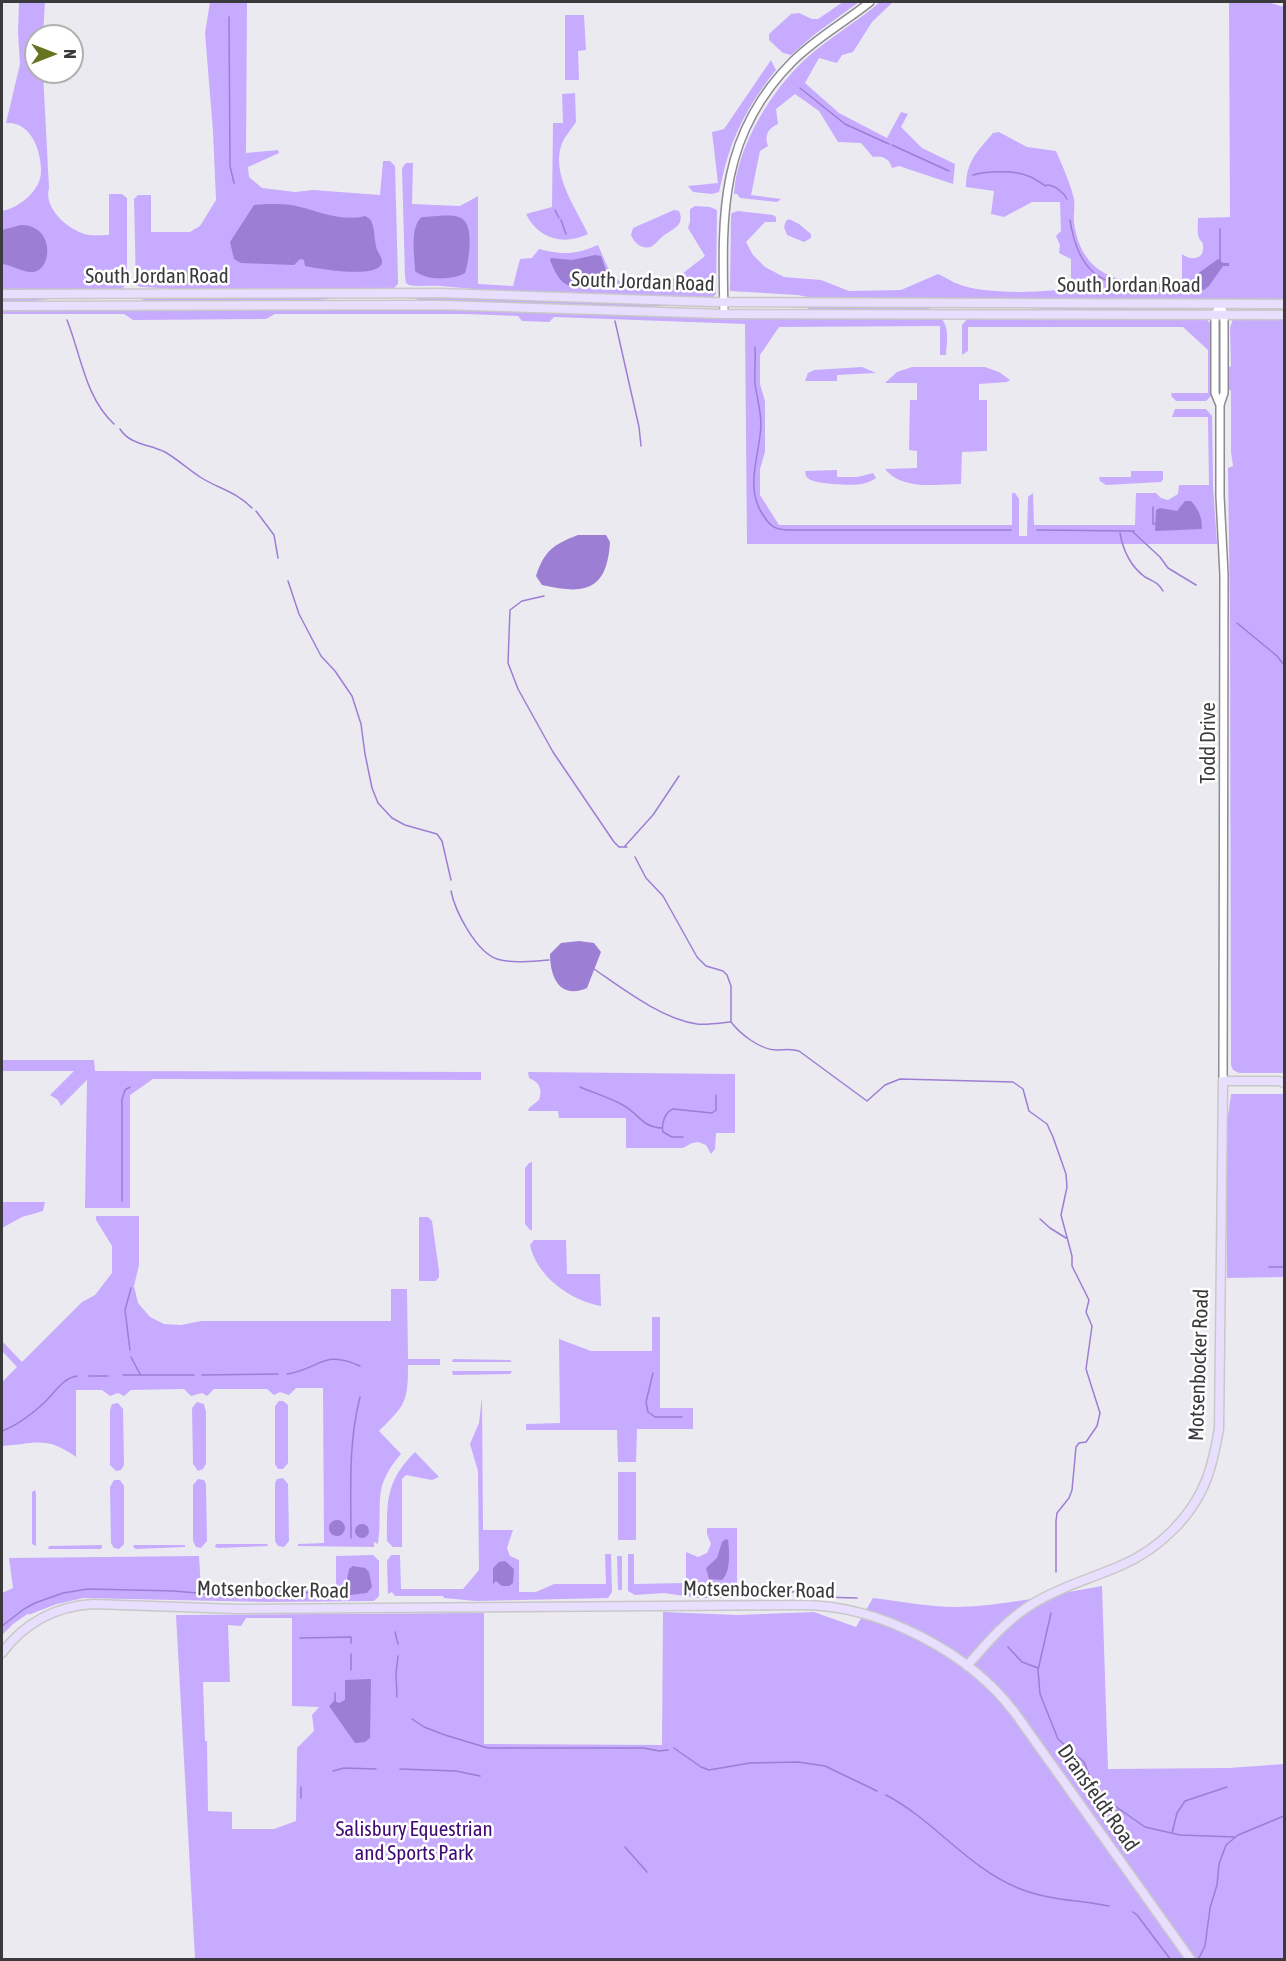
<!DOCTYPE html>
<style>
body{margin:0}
#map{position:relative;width:1286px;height:1961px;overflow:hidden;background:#eceaf1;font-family:"Asap Condensed",sans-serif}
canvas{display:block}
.frame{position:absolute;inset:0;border:3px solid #3a393c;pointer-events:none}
.north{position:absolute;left:24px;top:24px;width:60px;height:60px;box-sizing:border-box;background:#fff;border:2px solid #b0b0b1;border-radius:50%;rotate:90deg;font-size:16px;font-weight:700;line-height:24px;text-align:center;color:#3a393c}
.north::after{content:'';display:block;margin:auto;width:21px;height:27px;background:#667421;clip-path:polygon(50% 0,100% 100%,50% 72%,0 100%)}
</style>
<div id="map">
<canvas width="1286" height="1961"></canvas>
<div class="frame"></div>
<div class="north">N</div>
</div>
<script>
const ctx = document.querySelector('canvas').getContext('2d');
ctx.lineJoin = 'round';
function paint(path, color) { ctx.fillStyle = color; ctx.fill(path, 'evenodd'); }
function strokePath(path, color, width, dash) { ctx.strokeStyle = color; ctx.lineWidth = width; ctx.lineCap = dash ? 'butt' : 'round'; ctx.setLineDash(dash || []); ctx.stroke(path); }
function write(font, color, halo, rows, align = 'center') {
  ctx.font = font + ' "Asap Condensed",sans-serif'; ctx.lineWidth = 5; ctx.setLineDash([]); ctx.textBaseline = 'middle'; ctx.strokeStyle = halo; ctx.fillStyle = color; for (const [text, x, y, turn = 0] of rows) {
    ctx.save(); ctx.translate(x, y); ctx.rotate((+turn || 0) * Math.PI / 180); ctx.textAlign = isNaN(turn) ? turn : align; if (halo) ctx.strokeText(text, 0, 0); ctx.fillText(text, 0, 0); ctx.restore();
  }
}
paint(new Path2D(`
 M19,2H45L43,36H36V72H43L49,188C43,209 70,232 89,235C95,236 103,235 109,235V194H122L127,198V282L122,290H2V211C19,208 42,190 41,170C41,149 30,121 6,123L20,64L18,33Z
 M210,2H247L246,153L278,150L279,153L248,167L249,177L262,188L295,192L313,190L380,195L383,161H390L395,166L398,279V284L394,288L200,290L141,287L136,285L134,199L138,195H151V232H190L200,226L216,200L213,131L205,33Z
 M843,2H859L815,34L791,55L783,53L769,40V34L791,14L799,13L812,19H818Z
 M880,2H893L872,22L853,52L842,55L837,63L819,58L805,83L839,113L887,138L901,112L908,114L901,127L922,148L955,164L953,184L899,166L892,168C890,159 882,155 873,157L861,143L838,142L819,111L795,94L776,109L778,124C768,128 764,136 768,146L760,151L751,195L781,199L777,202L740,198L737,194H734C737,145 773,87 810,55C832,36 858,21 880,2Z
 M1229,2H1268L1284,7V299L814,298L797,295L730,291L731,215L732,213L738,211L773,215L776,217V222H765L746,242L753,255L765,267L784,277L821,280L849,291L901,290L938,274C947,278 955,284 964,286C989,294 1046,293 1071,288V259L1059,253L1060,245L1056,236L1061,231L1060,202H1032L1004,217L991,214L994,191L966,187C966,161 978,151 993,133L999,132L1027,147L1056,151C1062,165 1069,180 1073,195C1076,204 1073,214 1074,223C1083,285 1132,284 1182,284V254C1189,260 1204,261 1203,247C1203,240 1202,244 1199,238C1197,233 1198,224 1198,218L1230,217Z
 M565,15H584L586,50L578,51L579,80H565Z
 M771,60L776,70C755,96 738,124 728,156C724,168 722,180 719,192L712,194L693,192L688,186L718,183L712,132L724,129Z
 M575,93L576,122C571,130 564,137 561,146C552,176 576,208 588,234C564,246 538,239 526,214L552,207L553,123H563L562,94Z
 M406,163H413L412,204L460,206L478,196V284L513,286L520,259L532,258L539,249C564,255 574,255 598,245L608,268L622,284L660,285L682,274L705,256L688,228L690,221V209L695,206L710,207L717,210L716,294L712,298H701C614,293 527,295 441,286C430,285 419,287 409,285L406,283L405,277L402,168Z
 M674,210L679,211C686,226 671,229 662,237C658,240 656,244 651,247C641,249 635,244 631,235L633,228Z
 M789,219L799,224L811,234V238L804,242L787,235L784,227L786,221Z
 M329,297V299L296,302H150L141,299Z
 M411,297L668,304V306L614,307L421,301Z
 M2,298H58L24,302H2Z
 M809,306L923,307L937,310H809L808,308Z
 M1057,307H1193L1202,310H1016Z
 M416,308L754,318H940C950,325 947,343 946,355H940V326L779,327L760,355V384L765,401V452L760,469V495L779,525H1012V493H1015L1019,499V536H1027L1028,497L1033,493L1034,525H1135L1136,493H1156L1161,498L1168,500L1178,494L1179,485H1209L1208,417H1172L1175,409H1206L1212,416L1213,485L1217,544H747L745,324L554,317L549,322L522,321L518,316L465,314H275L266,319L133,320L124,314H2V309Z
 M968,318L1206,319L1212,325V395L1206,401H1176L1172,397L1171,393H1208V350L1183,327H968V351L962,355V325Z
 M1233,319H1284V1073H1239L1233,1070L1231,1065L1230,613L1228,468L1233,466L1231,452V391L1228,389V368L1231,366L1230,328Z
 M862,367L876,373L837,375V381H805L808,373L814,370Z
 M912,367H985L999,372L1010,380L1007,382L979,384V400H987V451L962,452L961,484C936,484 903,491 885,469L917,468V451L909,450L910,400H917V383H885L897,372Z
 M837,470V477H858L873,473L876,478C872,481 867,483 862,484C853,486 816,484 809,479C805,476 806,475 805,471Z
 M1131,471H1163V479L1161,482L1106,485L1100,481L1099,477H1131Z
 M2,1060H94L95,1071L481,1072V1080L153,1079L130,1095V1208H85L87,1080L61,1106L58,1100L50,1095L74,1071H2Z
 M528,1072L735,1074V1133H716L715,1149L711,1154L706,1145L698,1142L692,1143L683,1148H626V1118H559L558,1111H528L529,1108L539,1100C543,1089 539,1082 529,1078Z
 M1231,1094H1284V1277L1227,1278L1226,1131Z
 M532,1162V1230H530L525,1224V1168L529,1163Z
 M2,1202H45L43,1211L22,1217L2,1228Z
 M96,1216H139V1265L134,1286L138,1303L150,1317L164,1324L181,1325L201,1321H391V1289H407L408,1359H440V1365H408C408,1403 405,1405 379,1431L401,1454C370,1490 384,1504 378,1544L374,1542V1547L298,1546V1544L324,1543L323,1388H296L289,1395L280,1392L274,1395L267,1389H214L207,1396L202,1393L191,1396L184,1389L131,1390L124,1396L118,1393L110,1396L102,1390H76V1457C46,1435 35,1444 2,1446V1382L17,1367L2,1351V1341L22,1362L82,1302L95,1295L112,1273V1246L96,1220Z
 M419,1217H428L432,1221L439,1271V1277L436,1281H419Z
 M534,1240H566L567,1274H600L601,1306C570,1300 537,1277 530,1245Z
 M652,1317H660V1408H693V1429H637L636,1462H618L617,1430H526V1424L560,1423L559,1339L591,1351H652Z
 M453,1359L510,1360L512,1362H452Z
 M452,1371H512L510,1374L453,1375Z
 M482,1397L483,1530H513L507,1548L510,1556L519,1560V1592H536L554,1584H606L605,1554H611L612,1592L608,1598L476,1601L444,1598L443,1596H395L392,1592L388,1594L387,1561L391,1555H400L401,1589H463L479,1570L478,1471L470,1444L479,1423Z
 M279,1401H283L288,1405V1463L283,1469H278L275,1464V1406Z
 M197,1402L204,1404L206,1412V1464L203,1469L198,1471L193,1464L192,1408Z
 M118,1403L123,1409L124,1465L121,1470L116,1471L110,1465V1410L112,1404Z
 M415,1452L439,1477L432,1480L406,1475L402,1479V1547H393L387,1541C387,1502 385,1482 415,1452Z
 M618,1472H636V1540H618Z
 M283,1478L288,1484L289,1541L284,1547L278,1546L275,1541V1483L277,1479Z
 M198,1479L204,1480L206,1484L207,1541L201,1548L196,1547L193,1541V1485Z
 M114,1480H120L124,1486V1544L119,1549L114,1548L111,1543L110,1487Z
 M35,1490L36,1494V1546L32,1544V1492Z
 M707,1528H737V1598H698L664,1593L635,1595L628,1591V1554H634V1584L686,1583V1552L698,1557L707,1553L711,1544L707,1534Z
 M216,1544H267L268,1546L218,1548L215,1547Z
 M102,1545V1548L100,1549H48L49,1546Z
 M134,1545H185V1547L136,1549L133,1547Z
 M373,1555L379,1561V1596L374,1601L267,1602L83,1598L57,1604L28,1615L29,1613L13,1624L2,1635V1593L13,1588L9,1558L199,1556L201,1589L336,1587V1556Z
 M617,1556H622V1590H618Z
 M1102,1586L1108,1769L1229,1768L1284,1764V1959H195L176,1615L484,1613V1744L662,1745L663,1612L737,1615L814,1612L856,1627L873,1598C900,1601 929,1607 956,1607C1005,1606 1054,1594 1102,1586ZM246,1618H292V1706L319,1707L312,1715L314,1731L297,1748L296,1821L274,1829H232V1812L208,1811L207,1741H205L203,1682H230L228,1625L241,1626Z`), '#c7abfe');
paint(new Path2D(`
 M254,205C268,204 286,203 300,207C320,212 344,222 365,216L370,219C375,227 374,237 376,246C377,253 383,257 382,263C378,279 319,269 305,266L304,260L300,259L294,265L241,263L234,259L230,242Z
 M422,217C433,217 451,213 461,218C475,225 469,261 465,273C453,280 426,281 415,271C415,256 409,227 422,217Z
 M21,225C55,225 53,270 33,272C24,273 12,265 2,264V230Z
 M595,255L601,256L607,273L612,278L609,285C576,283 565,299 550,260L551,258L572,260Z
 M1218,259L1223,263H1229V266H1223L1209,286L1204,290L1195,288L1193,283L1196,275Z
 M1185,501H1191C1199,510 1202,517 1202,529L1155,531L1156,510L1160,508L1177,511Z
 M578,535H606L610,542C607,591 585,595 542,585L536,576C544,551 554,544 578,535Z
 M579,941L594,943L601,952L587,988C559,1000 550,976 550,954L561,943Z
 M329 1528a8 8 0 1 1 16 0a8 8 0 1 1-16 0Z
 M355 1531a7 7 0 1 1 14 0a7 7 0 1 1-14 0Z
 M726,1539L728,1540C730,1554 730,1573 722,1580L709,1579L706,1568L717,1558L722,1542Z
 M505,1561L514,1569L513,1583L509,1586H502L496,1581L493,1584V1568L499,1562Z
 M353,1566L365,1568L369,1572L372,1587L367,1593L350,1595L345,1591L349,1569Z
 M371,1679L370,1738L365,1742L355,1743L329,1706L334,1701L339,1703L345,1700V1680Z`), '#9c7ed4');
strokePath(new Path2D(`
 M229,17L230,166L234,183
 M800,88L845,124L889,144
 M892,145L949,171
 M973,175C987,171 1015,170 1028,176C1035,178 1040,183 1046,186
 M1047,185C1055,185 1064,193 1067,199
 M555,210L559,218
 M561,220L566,234
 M1070,220C1078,272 1101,288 1152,288C1162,288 1174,289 1184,286
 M1220,229V261
 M67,320C81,355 85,397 114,424
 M615,321L639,427L641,446
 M755,347C756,360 754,372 755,384C757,398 761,411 761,425C760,454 744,488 763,515C770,526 775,530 789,530H1011
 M120,429C130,445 149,444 165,452C177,459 188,469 200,477C217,488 237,492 252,508
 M1153,507V524H1157
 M256,511L274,535L278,558
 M1037,530L1134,531
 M1133,532L1160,557L1168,568L1196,585
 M1120,533C1123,550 1130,566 1145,577C1154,582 1158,582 1163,591
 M288,581L299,614L321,656L335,671L352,696L361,724L365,754L372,788L378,803L392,818L405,825L437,834L442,841L451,880
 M544,596L522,601L510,610L508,663L518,689L553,752L614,842L619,847H627
 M1237,623L1277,656L1284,665
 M625,846L653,815L679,776
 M635,857L646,878L663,896L697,957L706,966L723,971L727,975L731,986V1022C740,1034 761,1050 776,1050C785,1050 790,1048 799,1051L867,1101L885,1085L900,1079L1013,1082L1023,1089L1029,1111L1047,1124L1053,1137L1066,1174L1067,1187L1061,1215L1072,1256V1266L1089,1300L1086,1312L1092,1326L1086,1369L1100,1413L1097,1426L1086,1442L1079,1443L1076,1447L1072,1490L1069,1498L1057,1513L1056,1521V1572
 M451,891C455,911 476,952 497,959C514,964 533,961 549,960
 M594,969C623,989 662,1019 697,1024C708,1025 720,1023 730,1022
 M580,1087C594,1093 608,1097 621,1104C639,1113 641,1127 662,1128
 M683,1137H672L663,1132C661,1124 665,1112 673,1109L712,1113L716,1110V1095
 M122,1201V1099L125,1090L130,1087
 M1040,1219L1050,1228L1066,1238
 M1269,1267H1284
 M130,1350L125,1310L131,1288
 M131,1357L140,1374
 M653,1373L646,1402L648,1412L655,1417H682
 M287,1374C320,1369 323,1349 360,1366
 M123,1375H194
 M202,1375L278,1374
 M89,1376H108
 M2,1431C18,1425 32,1414 45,1402C55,1392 63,1378 77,1376
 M351,1538C351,1491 348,1444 360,1397
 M743,1590C757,1596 782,1596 796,1591
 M806,1591L822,1597L857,1598
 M1051,1613L1038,1670L1040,1694L1058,1739L1084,1762L1090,1777L1105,1799L1145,1827L1180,1835L1234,1837
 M2,1626L24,1609L35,1603L63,1593L88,1589L174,1591L208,1594L345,1592
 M395,1632L398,1644
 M300,1638L351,1637V1643
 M1008,1647L1022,1662L1038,1668
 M351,1670V1654
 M397,1697L396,1673L398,1656
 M335,1702V1693
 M412,1719L424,1727L445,1735L488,1748H644L659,1751L668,1750
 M674,1748L701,1767L709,1770L750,1763L798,1762L825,1766L877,1791
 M400,1769L456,1771L480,1776
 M333,1771L344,1768L376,1769
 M301,1787V1798
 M886,1795C934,1820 967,1867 1018,1888C1046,1900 1079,1900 1109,1906
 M1113,1816L1118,1810
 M1172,1833L1177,1813L1185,1801L1227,1787
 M625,1847L647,1872
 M1133,1912L1137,1915L1171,1960
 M1198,1960L1205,1946L1210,1908L1217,1885L1219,1864L1226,1845L1238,1835L1284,1816`), '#9c7ed4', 1.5);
const minor = new Path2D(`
 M1220,304L1224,315V393L1220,405V496L1224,575L1223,1081
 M724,314C722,217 718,136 793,61C816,38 845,22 870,2
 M1220,405L1215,393V315L1220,304`);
const major = new Path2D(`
 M2,294L440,293L712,302L1284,304
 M2,306L440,305L724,314L1284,315
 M2,1653C24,1623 56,1606 93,1604L237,1609L802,1605C879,1605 969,1652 1015,1713L1191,1960
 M967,1666C987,1643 1007,1619 1034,1603C1062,1586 1093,1578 1122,1565C1159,1549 1193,1516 1207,1478C1213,1462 1216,1446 1219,1429L1223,1081H1279L1284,1083`);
strokePath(minor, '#8d8b92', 10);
strokePath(major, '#c8c8c8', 11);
strokePath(minor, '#fff', 7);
strokePath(major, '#e8dffe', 8);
write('21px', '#3a393c', '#fff', [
 ["South Jordan Road",157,276],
 ["South Jordan Road",643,282,2],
 ["South Jordan Road",1129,285],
 ["Todd Drive",1208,743,-90],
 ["Motsenbocker Road",1199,1365,-88],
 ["Motsenbocker Road",273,1590,1],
 ["Motsenbocker Road",759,1590,1],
 ["Dransfeldt Road",1098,1798,55]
]);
write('21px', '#400a75', '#fff', [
 ["Salisbury Equestrian",414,1829],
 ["and Sports Park",414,1853]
]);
</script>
